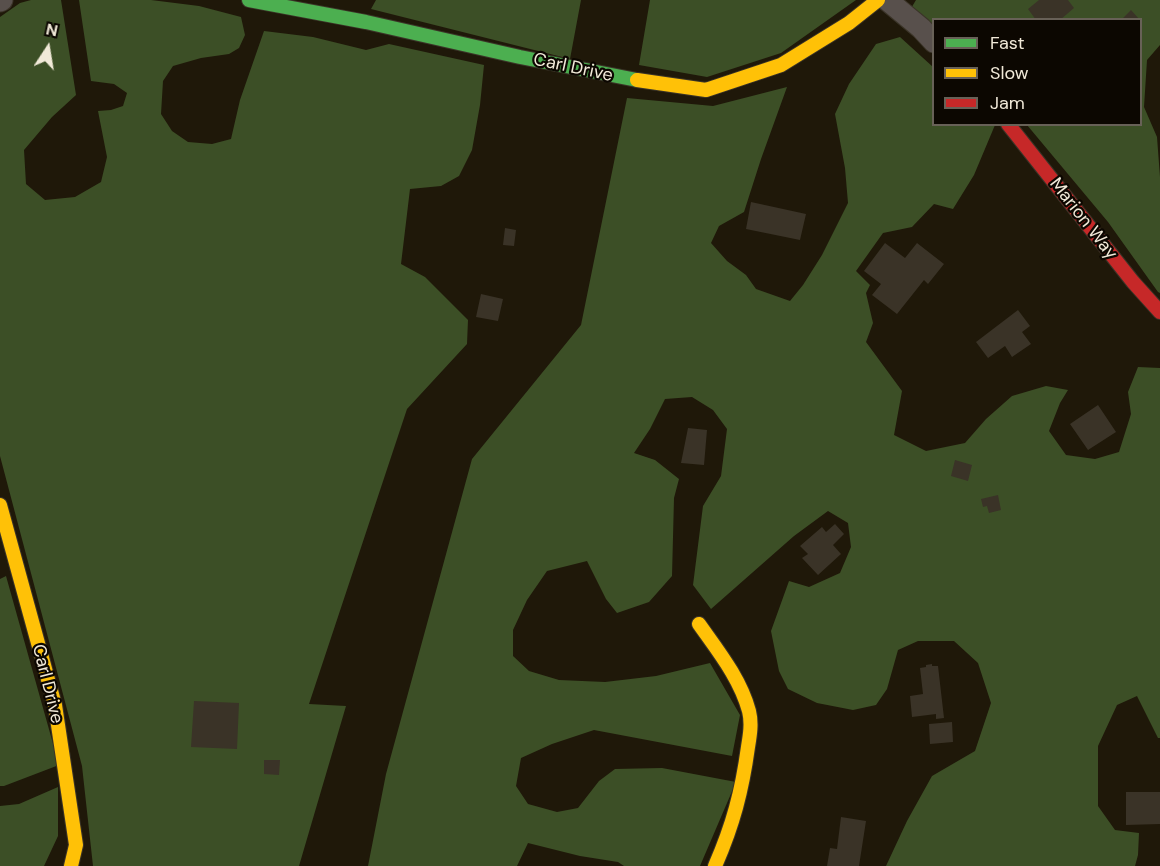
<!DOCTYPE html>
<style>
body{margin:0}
#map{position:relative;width:1160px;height:866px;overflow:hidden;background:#1f1809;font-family:"DM Sans",sans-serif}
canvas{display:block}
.legend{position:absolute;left:932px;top:18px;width:210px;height:108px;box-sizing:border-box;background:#0c0701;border:2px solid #686157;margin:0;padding:8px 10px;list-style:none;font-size:18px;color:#f1e9d8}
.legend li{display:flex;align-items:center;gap:12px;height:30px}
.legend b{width:30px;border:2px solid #686157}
.north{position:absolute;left:18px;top:18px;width:60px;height:60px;-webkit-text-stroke:4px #0c0701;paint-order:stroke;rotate:12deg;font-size:16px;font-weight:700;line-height:24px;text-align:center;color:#f1e9d8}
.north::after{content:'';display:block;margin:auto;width:21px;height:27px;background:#f1e9d8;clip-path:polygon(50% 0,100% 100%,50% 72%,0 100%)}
</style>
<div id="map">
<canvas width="1160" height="866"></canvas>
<ul class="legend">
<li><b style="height:8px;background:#4caf50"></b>Fast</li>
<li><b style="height:8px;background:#ffc107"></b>Slow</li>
<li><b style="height:8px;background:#c62828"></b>Jam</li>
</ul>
<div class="north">N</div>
</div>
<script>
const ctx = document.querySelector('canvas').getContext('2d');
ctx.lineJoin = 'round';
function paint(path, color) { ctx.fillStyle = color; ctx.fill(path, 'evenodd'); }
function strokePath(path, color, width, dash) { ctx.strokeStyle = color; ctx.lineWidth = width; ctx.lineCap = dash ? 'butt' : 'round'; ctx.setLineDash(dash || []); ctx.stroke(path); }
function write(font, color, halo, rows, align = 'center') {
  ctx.font = font + ' "DM Sans",sans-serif'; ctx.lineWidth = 4.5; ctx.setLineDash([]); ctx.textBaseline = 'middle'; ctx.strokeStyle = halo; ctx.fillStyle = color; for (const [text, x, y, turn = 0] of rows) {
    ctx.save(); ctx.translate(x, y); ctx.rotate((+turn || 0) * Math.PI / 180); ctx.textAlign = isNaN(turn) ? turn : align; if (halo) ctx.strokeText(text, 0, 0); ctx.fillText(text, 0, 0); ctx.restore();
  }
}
paint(new Path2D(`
 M31,0H61L76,95L52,117L24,150L26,184L45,200L75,197L101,182L107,157L98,111L111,110L123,106L127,93L114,84L91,81L79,0H151L199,6L241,17L245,35L239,48L229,54L201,58L173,66L163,81L161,114L172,131L188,142L212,144L231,139L240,100L264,31L313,37L366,50L389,44L484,65L480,105L472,150L459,176L441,186L410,189L401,264L425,277L468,320L467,344L407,409L309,704L346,706L299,866H93L82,766L0,456V17L20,3Z
 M376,0H581L570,59L371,9Z
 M650,0H856L781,53L707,77L639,65Z
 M916,0H1160V45L1147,60L1144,107L1157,137L1160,177V293L1158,292L1108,222L1027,125L1140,124V20H934L933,26L910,10Z
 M900,37L933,67L934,124L995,125L974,175L953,209L934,204L912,227L883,233L856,271L870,285L866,293L873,323L866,342L902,391L894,435L926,451L965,443L986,419L1012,396L1046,386L1068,390L1060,403L1049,431L1066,455L1095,459L1119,452L1131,414L1128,392L1138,367L1160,368V738H1158L1137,696L1117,705L1098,746V806L1115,830L1139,833L1138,855L1135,866H886L907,821L932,776L975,751L991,703L978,663L954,641H918L898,650L887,689L876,705L853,710L817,703L788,689L779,671L771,631L789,581L809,587L840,573L851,547L848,523L828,511L794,536L711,609L693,585L703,506L721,476L727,429L713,410L692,397L665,399L650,429L634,453L655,460L679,479L674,498L672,576L649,602L617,613L606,599L587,561L547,571L527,600L513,630V656L529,671L559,680L605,682L656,676L710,663L740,715L732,756L594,730L552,744L521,758L516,786L528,804L557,812L578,808L599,781L615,769L662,768L736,782L700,866H624L618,862L580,856L528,843L517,866H368L386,774L472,459L581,325L627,98L713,106L787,87L761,159L744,212L719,226L711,243L727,261L746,275L756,289L790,301L803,285L822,255L848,203L845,168L835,114L849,84L876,44Z
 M6,576L59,765L4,786H0V579Z
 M58,787V836L44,866H0V806L19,804Z`), '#3c4f26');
paint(new Path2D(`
 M1039,0H1068L1074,8L1060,20H1036L1028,9Z
 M1131,10L1140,20H1121Z
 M751,202L806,214L800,240L746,229Z
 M505,228L516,230L514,246L503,245Z
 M885,243L905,258L917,243L944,264L928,284L924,280L897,314L872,295L881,284L864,271Z
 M481,294L503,299L498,321L476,317Z
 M1018,310L1030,326L1022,332L1031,344L1012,357L1005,346L988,358L976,342Z
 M1098,405L1116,432L1088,450L1070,424Z
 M688,428L707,430L704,465L681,463Z
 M955,460L972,465L968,481L951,476Z
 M998,495L1001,510L989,513L987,506L983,507L981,499Z
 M835,524L844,534L833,545L841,554L818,575L802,558L808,554L800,546L822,527L826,532Z
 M932,664V666H938L944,718L936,719V714L912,717L910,696L923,694L920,668L926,667V665Z
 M194,701L239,703L237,749L191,747Z
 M952,722L953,742L930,744L929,724Z
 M264,760H280L279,775L264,774Z
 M1126,792H1160V824L1126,825Z
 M841,817L866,821L859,866H827L830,848L837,849Z`), '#3a3327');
const street = new Path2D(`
 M887,0L921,28L934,42
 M0,1L2,0`);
const fast = new Path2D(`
 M249,0L366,22L520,57L637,80`);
const slow = new Path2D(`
 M637,80L706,90L781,65L849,23L878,0
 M0,505L55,705L76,845L71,866
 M699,624C718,651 740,678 749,711C752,723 750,735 748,747C742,791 733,825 715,866`);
const jam = new Path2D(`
 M1008,124L1133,282L1160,312`);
strokePath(street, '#3b3428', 23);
strokePath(fast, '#3b3428', 16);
strokePath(slow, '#3b3428', 16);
strokePath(jam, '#3b3428', 16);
strokePath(street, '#58504c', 21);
strokePath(fast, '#4caf50', 14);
strokePath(slow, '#ffc107', 14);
strokePath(jam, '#c62828', 14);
write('18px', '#f1e9d8', '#0c0701', [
 ["Carl Drive",573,68,12],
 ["Marion Way",1083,219,52],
 ["Carl Drive",47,684,76]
]);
</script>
